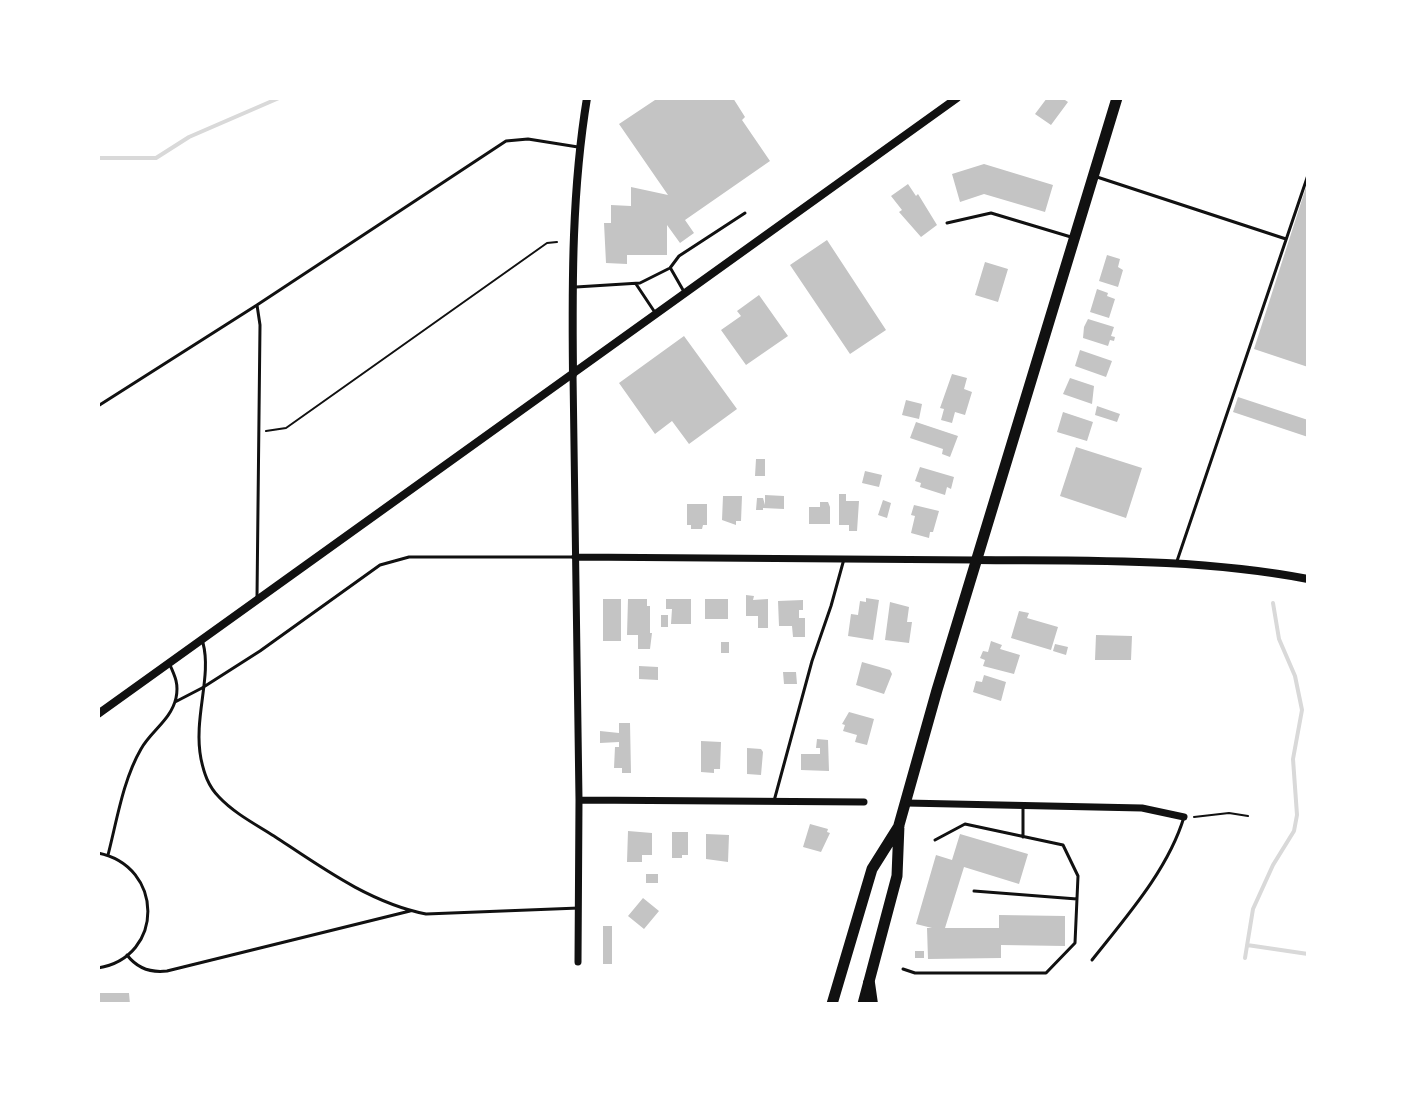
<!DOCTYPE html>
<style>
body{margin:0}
#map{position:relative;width:1406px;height:1102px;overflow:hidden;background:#fff;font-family:Lora,serif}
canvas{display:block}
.frame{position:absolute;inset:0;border:100px solid #fff;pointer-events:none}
</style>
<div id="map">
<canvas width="1406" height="1102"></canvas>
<div class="frame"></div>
</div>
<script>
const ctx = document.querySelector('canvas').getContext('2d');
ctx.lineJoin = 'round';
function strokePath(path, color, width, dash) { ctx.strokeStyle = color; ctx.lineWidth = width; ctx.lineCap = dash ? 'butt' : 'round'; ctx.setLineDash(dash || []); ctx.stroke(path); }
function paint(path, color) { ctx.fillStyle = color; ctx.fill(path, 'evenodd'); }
strokePath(new Path2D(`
 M98,158H156L189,137L279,98
 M1247,945L1308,954
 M1245,958L1253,909L1273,865L1294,831L1297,815L1293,759L1302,710L1295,676L1279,639L1273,603`), '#d9d9d9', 4);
paint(new Path2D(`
 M658,98H733L745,117L742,120L770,161L685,220L694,233L680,243L667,225V255H627V264L606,263L604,223H611V205L631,206V187L668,195L619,124Z
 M1047,98H1062L1068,102L1051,125L1035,114Z
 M984,164L1053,185L1045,212L984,194L960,202L952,174Z
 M908,184L916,196L918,194L937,225L921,237L899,212L902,210L891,196Z
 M1307,184H1308V367L1254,349Z
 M827,240L886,330L850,354L790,265Z
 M1107,255L1120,259L1118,267L1123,270L1118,287L1099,281Z
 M985,262L1008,269L998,302L975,295Z
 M1097,289L1108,293L1107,296L1115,299L1109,318L1090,312Z
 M759,295L788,336L746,365L721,330L741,316L737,311Z
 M1088,319L1114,327L1111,336L1115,337L1114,341L1110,340L1108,346L1083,338L1084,327Z
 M684,336L737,409L689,444L672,421L655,434L619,383Z
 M1080,350L1112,361L1106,377L1075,366Z
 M952,374L967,378L964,389L972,392L965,415L955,412L952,423L941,420L944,409L940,408Z
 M1070,378L1094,386L1092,404L1063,394Z
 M1238,397L1308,420V437L1233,412Z
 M906,400L922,404L919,419L902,415Z
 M1097,406L1120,414L1117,422L1095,415Z
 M1063,412L1093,422L1087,441L1057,432Z
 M916,422L958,436L950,457L942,454L943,449L910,438Z
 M1076,447L1142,468L1126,518L1060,496Z
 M756,459H765V476H755Z
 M920,467L954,477L951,489L947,487L945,495L920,487L921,483L915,481Z
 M865,471L882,475L879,487L862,483Z
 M839,494H846V501H859L857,531H849V525H839Z
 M765,495L784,496V509L763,508V510H756L757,498H763L765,505Z
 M723,496H742L741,521H736V525L722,520Z
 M883,500L891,503L887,518L878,515Z
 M820,502H828L830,507V524H809V507H820Z
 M687,504H707V525H703L702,529H691V525H687Z
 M914,505L939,511L933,532H930L929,538L911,533L915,516L911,515Z
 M746,595L754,596L753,600L768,599V628H758V616H746Z
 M866,598L879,600L873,640L848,636L851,614L858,615L860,601L866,602Z
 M603,599H621V641H603Z
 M628,599H647V606H650V633H652L650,649H638V635H627Z
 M666,599H691V624H671L672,609H666Z
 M705,599H728V619H705Z
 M803,600V610H799V618H805V637H793L792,626H779L778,601Z
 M890,602L909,607L907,622H912L909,643L885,640Z
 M1019,611L1029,613L1027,618L1058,627L1051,650L1011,638Z
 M661,615H668V627H661Z
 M1096,635L1132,636L1131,660H1095Z
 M991,641L1002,645L1000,649L1020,655L1014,674L983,666L985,660L980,658L983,651L988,652Z
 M721,642H729V653H721Z
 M1055,644L1068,647L1066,655L1053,651Z
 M862,662L890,670L892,674L884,694L856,685Z
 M639,666L658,667V680L639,679Z
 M783,672H796L797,684H784Z
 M984,675L1006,682L1001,701L973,692L976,681L982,682Z
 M849,712L874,719L867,745L855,742L857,735L843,731L845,725L842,724Z
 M619,723H630L631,773H622V768H614L615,747H619V742L600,743V731L619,733Z
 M817,739L828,740L829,771L801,770V754H820V748H816Z
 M701,741L721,742L720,769H714V773L701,772Z
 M747,748L761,749L763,752L761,775L747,774Z
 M810,824L828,829L827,832L830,833L821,852L803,847Z
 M628,831L652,833V855H642V862H627Z
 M672,832H688V855H682V858H672Z
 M706,834L729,835L728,862L706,859Z
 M960,834L1028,854L1019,884L964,867L945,928H999V915L1065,916V946L1001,945V958L928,959L927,928H932L916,924L936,855L952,860Z
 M646,874H658V883H646Z
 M643,898L659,911L644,929L628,916Z
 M603,926H612V964H603Z
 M915,951H924V958H915Z
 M98,993H129L130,1004H98Z`), '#c4c4c4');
strokePath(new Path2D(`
 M266,431L286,428L547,243L557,242
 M1194,817L1229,813L1248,816`), '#111', 2);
strokePath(new Path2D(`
 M1097,177L1286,239
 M947,223L991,213L1071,237
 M671,269L683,290
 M636,284L656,314
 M576,287L640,283L670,268L679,256L745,213
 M98,406L257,305L506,141L528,139L578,147
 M1177,561L1308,175
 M257,597L260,325L257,305
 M203,643C212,677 193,718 201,759C204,773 208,786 219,797C234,813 255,824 274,836C321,867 370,903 426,914L579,908
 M175,702L202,688L260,651L380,565L409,557H573
 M774,801L812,661L831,606L844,559
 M1023,808V837
 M98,853C164,866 165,957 98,968
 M108,855C117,820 123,780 141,749C151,731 171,720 176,698C179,684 175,676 169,663
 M974,891L1077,899
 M127,955C137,968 151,973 167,971L410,911
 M1092,960C1126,917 1168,870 1184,817
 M903,969L915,973H1046L1075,943L1078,876L1063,845L965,824L935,840`), '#111', 3);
strokePath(new Path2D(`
 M573,374L579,800L578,962
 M575,557L976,560
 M579,800L864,802
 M906,803L1142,808L1184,817`), '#111', 7);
strokePath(new Path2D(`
 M573,374C572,281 572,189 587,98
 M976,560C1087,561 1198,558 1308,579
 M98,714L957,98`), '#111', 8);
strokePath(new Path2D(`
 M832,1004L872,869L899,826
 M863,1004L897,876L899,825L937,690L1117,98`), '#111', 11);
strokePath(new Path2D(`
 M869,983L872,1004`), '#111', 12);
</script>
